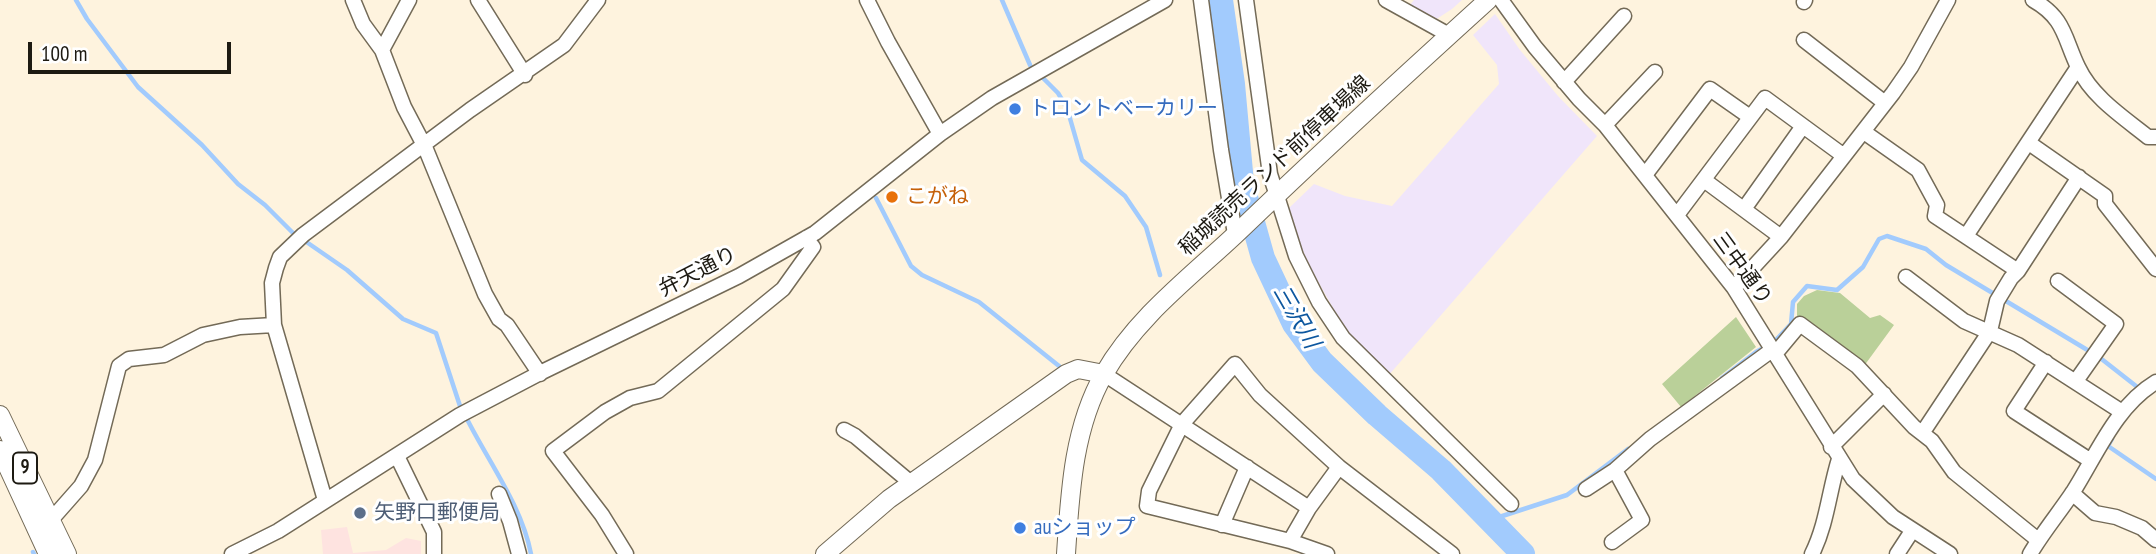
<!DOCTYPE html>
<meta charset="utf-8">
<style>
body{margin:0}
#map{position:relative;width:2156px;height:554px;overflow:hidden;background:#fef3de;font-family:"PT Sans Narrow",sans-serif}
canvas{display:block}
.scale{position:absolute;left:28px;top:42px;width:203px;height:32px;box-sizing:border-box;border:4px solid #1d1a12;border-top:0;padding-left:9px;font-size:21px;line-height:24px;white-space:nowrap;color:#1d1a12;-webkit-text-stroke:5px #fff;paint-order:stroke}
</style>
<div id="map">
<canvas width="2156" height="554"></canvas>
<div class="scale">100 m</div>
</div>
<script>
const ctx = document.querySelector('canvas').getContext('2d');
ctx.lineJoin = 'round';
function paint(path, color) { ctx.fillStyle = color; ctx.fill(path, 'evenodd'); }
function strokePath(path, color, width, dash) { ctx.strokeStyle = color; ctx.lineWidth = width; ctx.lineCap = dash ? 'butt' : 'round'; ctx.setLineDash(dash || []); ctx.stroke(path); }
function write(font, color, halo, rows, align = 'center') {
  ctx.font = font + ' "PT Sans Narrow","Noto Sans JP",sans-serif'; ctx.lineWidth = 6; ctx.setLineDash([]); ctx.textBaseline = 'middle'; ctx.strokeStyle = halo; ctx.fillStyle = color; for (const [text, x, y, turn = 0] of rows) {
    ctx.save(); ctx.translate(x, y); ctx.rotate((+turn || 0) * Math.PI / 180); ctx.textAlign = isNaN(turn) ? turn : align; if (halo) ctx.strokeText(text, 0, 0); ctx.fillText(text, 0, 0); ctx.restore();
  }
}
paint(new Path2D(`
 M1414,0H1462L1452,9L1435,20L1409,6Z
 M1495,14L1520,50L1558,96L1597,136L1388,376L1347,333L1311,269L1299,242L1289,208L1314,184L1345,196L1392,206L1499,84L1497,65L1473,35Z`), '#f0e5fa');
paint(new Path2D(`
 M347,527L353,553L386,550L406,538L421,541V554H323L321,530Z`), '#fee3e0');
paint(new Path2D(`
 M1817,290L1840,293L1870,318L1880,315L1894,325L1864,366L1797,319V304L1804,296Z
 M1736,317L1756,347L1681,407L1662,384Z`), '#bad099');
strokePath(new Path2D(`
 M76,0L87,19L138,87L202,145L238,184L265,205L292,232L347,270L403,319L436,333L460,406
 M1002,0L1030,65
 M1043,78L1058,93L1067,108L1082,160L1125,196L1146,227L1160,275
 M876,198L911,266L922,275L979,302L1059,366
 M1722,378L1756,352L1774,342L1791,324L1793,302L1807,286L1837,290L1863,267L1879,239L1887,236L1926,249L1946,265L2099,357L2136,386
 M468,421C490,464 522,507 531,554
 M2112,439L2108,446L2156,479
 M1490,520L1567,495L1628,449
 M33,552L34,554`), '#a2cbfd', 4.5);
strokePath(new Path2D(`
 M1221,0L1233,84L1242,183L1263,258L1294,324L1322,362L1377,415L1441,470L1523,554`), '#a2cbfd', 24);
const minor = new Path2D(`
 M353,0L363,24L382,50L404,107L425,147L485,294L499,319L507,325L540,374
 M478,0L525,75
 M867,0L888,42L940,134
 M1201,0L1221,150L1235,234
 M1246,0L1270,174L1296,256L1319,302L1343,338L1511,504
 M1386,0L1449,35
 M1501,0L1535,47L1579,99L1605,125L1734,288L1853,479L1893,517L1950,554
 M2033,0C2065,18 2064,38 2078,67C2092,97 2123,117 2148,137H2156
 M1804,2L1805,0
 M1804,40L1885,103
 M382,50L409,0
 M1564,82L1624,16
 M1605,125L1655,72
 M1864,132L1918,170L1937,205L1935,216L2018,271
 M2029,143L2105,196V204L2156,269
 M1645,175L1710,89L1750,117
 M1704,180L1781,237
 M1744,209L1803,126
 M1677,215L1765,98L1844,156
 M1966,236L2078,67
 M1906,277L1964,321L2018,345L2122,412
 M2058,281L2116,324L2076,381
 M1734,288L1781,237L1893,93L1911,67L1948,0
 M1775,354L1800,324L1857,366L1914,427L1932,441L1954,472L2038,540
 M2046,362L2014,411L2091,461
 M1104,374L1309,508
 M844,430L855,436L911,483
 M1923,432L1990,331L1997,301L2011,278L2018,271L2079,177
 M1831,447L1884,394
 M397,456L434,532V554
 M1586,489L1615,470L1650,439L1772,350
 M2072,493L2095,513L2116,517L2142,528L2156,540
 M499,494L510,521L519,554
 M325,500L274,325L272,283L276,268L280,257L303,235L470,110L564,45L598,0
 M51,520L81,486L95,460L119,366L129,359L164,355L203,335L240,327L274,325
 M1222,525L1247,467
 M1290,541L1309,508L1339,467
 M1612,542L1642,520L1615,470
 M232,554L278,531L460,415L542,372L739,276L815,233L940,134L992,98L1165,0
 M626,554L602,515L553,451L605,412L630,398L658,391L783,289L813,247L806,238
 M1327,554L1290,541L1147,506L1149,491L1182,424L1235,364L1260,395L1339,467L1452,554
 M1812,554C1827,524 1829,491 1839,459
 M1897,554L1912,531
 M2030,554C2043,532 2059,513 2073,492C2097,454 2116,406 2156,382`);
const major = new Path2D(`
 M0,415L67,554
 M0,450L48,554
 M825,554L889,499L1066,374L1078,369L1104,374
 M1066,554C1070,493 1073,428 1104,374C1136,318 1189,278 1235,235C1318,155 1403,77 1488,0`);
strokePath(minor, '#736a57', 17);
strokePath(major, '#736a57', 20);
strokePath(minor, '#fff', 14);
strokePath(major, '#fff', 18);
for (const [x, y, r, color] of [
 [1015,109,7,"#3f7fe0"],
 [892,197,7,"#e8710a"],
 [360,513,7,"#5c6f8a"],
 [1020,528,7,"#3f7fe0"]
]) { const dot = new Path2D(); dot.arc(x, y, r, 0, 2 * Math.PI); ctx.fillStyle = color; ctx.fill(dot); strokePath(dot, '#fff', 2.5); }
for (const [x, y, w] of [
 [25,468,24]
]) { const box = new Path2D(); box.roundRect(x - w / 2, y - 15.5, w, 31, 5); ctx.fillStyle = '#fff'; ctx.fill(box); strokePath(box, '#1d1a12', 2); }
write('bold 19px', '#1d1a12', null, [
 ["9",25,468]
]);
write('21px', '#366cbe', '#fff', [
 ["トロントベーカリー",1029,109],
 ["auショップ",1034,528]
], 'left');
write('21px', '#1d1a12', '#fff', [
 ["稲城読売ランド前停車場線",1275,166,-43],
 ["三中通り",1742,269,54],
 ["弁天通り",698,272,-27]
]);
write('21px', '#c56008', '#fff', [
 ["こがね",906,197]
], 'left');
write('21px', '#4e5e75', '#fff', [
 ["矢野口郵便局",374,513]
], 'left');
write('italic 23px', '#0d579f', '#fff', [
 ["三沢川",1296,317,60]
]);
</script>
